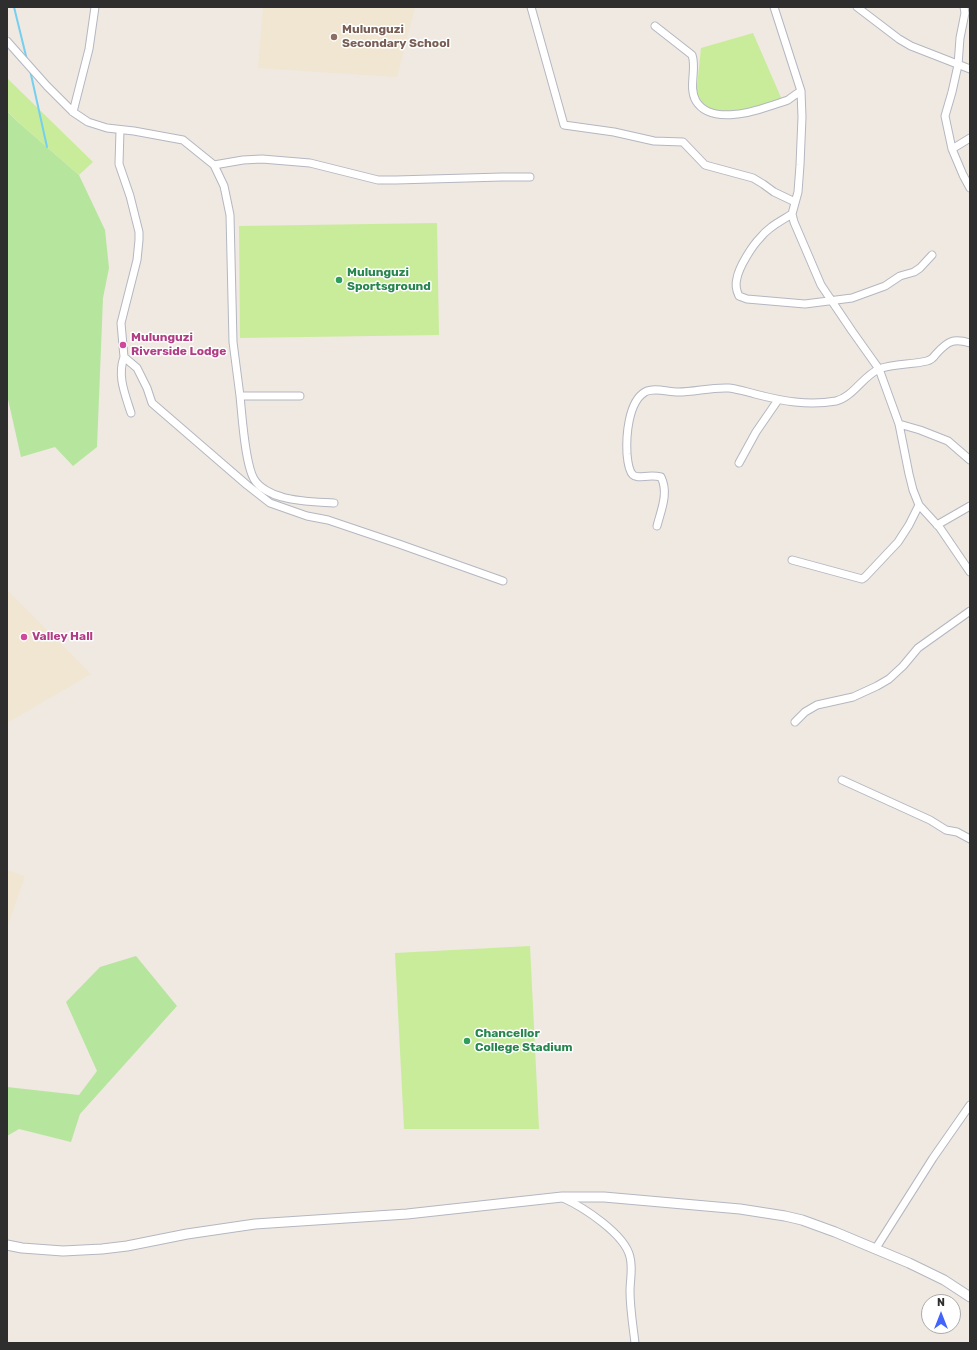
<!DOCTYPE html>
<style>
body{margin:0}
#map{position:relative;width:977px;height:1350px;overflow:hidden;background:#efe9e1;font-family:Rubik,sans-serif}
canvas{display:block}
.frame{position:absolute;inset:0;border:8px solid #2e2e2e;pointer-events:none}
.north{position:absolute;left:921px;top:1294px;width:40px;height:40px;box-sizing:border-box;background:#fff;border:1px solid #ababab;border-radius:50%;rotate:0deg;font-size:11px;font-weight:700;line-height:16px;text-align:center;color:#2e2e2e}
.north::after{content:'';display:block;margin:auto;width:14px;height:18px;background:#4264fb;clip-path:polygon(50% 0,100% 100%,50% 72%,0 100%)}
</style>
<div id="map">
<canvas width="977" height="1350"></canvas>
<div class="frame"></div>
<div class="north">N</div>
</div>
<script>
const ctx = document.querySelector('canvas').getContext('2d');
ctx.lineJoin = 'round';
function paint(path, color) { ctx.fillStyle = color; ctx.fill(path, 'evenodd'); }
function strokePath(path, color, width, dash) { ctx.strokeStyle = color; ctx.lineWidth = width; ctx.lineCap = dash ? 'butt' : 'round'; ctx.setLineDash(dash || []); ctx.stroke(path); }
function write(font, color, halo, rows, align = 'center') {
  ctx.font = font + ' Rubik,sans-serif'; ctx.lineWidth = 3; ctx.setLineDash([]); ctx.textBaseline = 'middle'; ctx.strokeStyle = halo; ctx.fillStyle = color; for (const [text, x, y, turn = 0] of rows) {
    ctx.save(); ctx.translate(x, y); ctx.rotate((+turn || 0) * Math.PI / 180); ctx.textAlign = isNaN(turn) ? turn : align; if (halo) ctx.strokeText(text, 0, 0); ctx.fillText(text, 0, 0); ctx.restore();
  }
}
paint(new Path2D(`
 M263,7H415L397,77L258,68Z
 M7,590L91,674L7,723Z
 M7,870L25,876L7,928Z`), '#f0e6d1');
paint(new Path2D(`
 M7,111L18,122L79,175L105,230L109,268L103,298L97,447L73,466L55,447L21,457L7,395Z
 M136,956L177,1006L80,1114L71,1142L19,1129L7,1136V1087L79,1095L97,1071L66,1002L100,967Z`), '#b6e59e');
paint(new Path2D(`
 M753,33L783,102L734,113L706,110L696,96L701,48Z
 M7,78L93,162L79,175L18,122L7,111Z
 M437,223L439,335L240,338L239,226Z
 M530,946L539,1129H404L395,953Z`), '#c9ec9a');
strokePath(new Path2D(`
 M14,7L27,60
 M30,70L47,147`), '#75cff0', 2);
const minor = new Path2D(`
 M531,7L564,125L614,132L654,141L683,142L705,165L753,178L763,184L774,192L795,202
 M774,7L801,91L802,117L800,165L798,192L792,214L794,222L821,285L852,331L879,369L899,424L909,474L913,490L919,505L940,528L970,572
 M857,7L899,39L911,46L970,69
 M964,7L965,13L960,38L958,65L952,92L945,116L952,149L963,175L970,188
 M655,26L692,55C697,69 688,87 696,101C710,124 750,113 770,106C776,104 783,102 788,100C792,97 796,94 801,91
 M7,41L47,86L73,112L88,122L107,128L134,131L183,140L214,165L224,186L230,215L233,342L240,396H300
 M73,112L89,49L95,7
 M120,130L119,164L130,196L139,232V240L137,260L121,323L124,357L137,368L147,388L152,403L247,485L270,503L307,516L328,520L399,544L503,581
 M952,149L970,138
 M214,165L243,160L262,159L310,163L378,180H396L502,177H530
 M792,214C781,221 768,227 760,238C752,246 739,267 737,278C735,285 736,290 739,296L747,299L805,304L852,298L885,286L900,276L914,272L920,268L932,255
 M124,357C117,376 125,394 131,413
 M240,396C242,415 245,464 254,479C259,488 273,495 282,497C299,502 317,502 334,503
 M899,424L920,430L948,441L970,460
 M739,463L756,432L778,400
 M937,525L970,506
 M657,526C661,510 669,493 661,477C640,472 630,489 627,454C626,437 628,402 645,392C654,387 668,392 678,392C695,392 711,387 729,388C738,389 747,392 755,394C782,401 808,406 836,401C853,397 863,376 879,369C894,363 911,365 927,361C931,360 934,357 936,354C948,341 953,338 970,343
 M792,560L862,579L865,577L898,542L909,525L919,505
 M795,722L805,712L817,705L853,697L877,686L889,679L903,666L918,648L970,611
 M842,780L930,820L946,830L957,832L970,839
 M563,1198C583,1207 625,1234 630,1257C633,1269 630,1280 630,1291C630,1308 633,1326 635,1343
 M876,1248L933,1158L970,1105`);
const tertiary = new Path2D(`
 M7,1245L22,1248L63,1251L102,1249L127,1246L187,1234L255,1224L407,1214L562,1197H604L740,1209L785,1216L802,1220L835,1232L909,1263L944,1280L970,1297`);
strokePath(minor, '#b4b7c1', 9);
strokePath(tertiary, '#b4b7c1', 11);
strokePath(minor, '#fff', 7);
strokePath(tertiary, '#fff', 9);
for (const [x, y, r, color] of [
 [334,37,4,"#8d6e63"],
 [339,280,4,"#2e9e5b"],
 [123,345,4,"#d1479c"],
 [24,637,4,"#d1479c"],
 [467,1041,4,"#2e9e5b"]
]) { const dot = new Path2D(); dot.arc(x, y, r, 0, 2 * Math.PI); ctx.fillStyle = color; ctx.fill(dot); strokePath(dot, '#fff', 1.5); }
write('bold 12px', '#785e54', '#fff', [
 ["Mulunguzi",342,30],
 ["Secondary School",342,44]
], 'left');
write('bold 12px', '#27864d', '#fff', [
 ["Mulunguzi",347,273],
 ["Sportsground",347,287],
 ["Chancellor",475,1034],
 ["College Stadium",475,1048]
], 'left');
write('bold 12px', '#b23c85', '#fff', [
 ["Mulunguzi",131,338],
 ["Riverside Lodge",131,352],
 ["Valley Hall",32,637]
], 'left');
</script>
